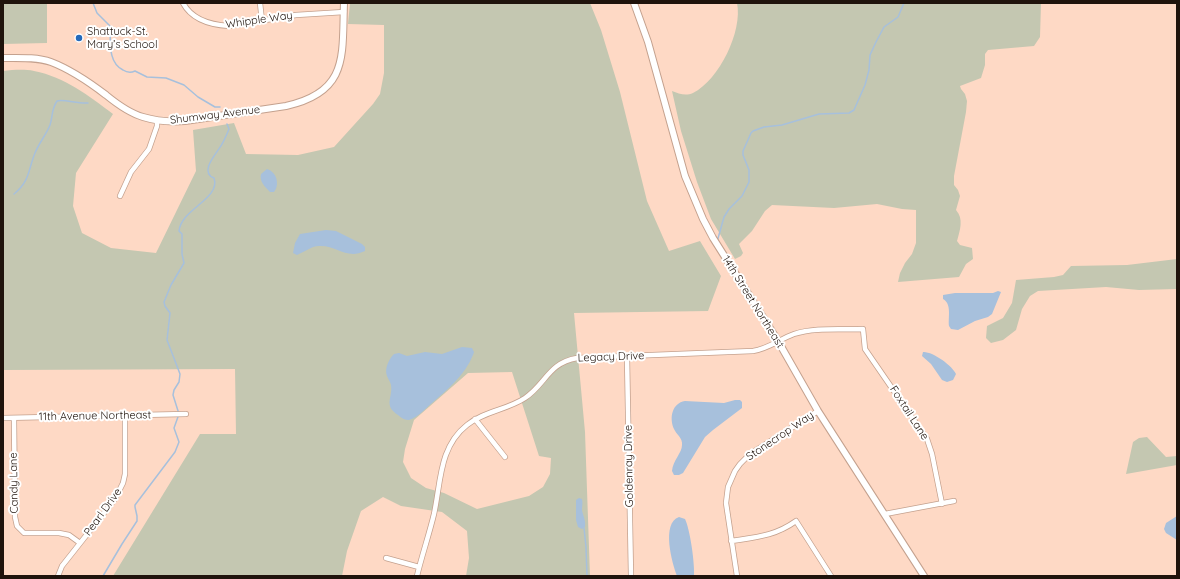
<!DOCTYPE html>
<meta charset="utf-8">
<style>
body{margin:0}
#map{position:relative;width:1180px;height:579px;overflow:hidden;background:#fed9c5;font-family:Quicksand,sans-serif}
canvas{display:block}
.frame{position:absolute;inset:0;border:4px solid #1f130c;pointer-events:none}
</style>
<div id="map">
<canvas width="1180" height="579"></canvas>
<div class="frame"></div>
</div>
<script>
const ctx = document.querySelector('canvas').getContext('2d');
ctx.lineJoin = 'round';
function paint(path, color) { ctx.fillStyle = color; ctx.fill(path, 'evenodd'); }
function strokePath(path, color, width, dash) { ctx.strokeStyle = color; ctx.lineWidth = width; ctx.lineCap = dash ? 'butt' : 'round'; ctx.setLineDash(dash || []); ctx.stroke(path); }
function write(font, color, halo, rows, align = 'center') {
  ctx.font = font + ' Quicksand,sans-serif'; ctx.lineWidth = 4; ctx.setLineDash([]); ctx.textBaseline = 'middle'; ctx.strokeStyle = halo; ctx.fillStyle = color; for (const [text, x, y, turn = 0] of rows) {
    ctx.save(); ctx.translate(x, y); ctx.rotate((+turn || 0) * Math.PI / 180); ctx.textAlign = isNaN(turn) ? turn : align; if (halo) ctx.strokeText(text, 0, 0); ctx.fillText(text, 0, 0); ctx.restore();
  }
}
paint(new Path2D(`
 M3,3H47V43L3,44Z
 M350,3H590L601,30L620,92L647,201L669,251L700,241L721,276L708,311L574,313L585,432L590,576H466L469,558L467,531L442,512L401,506L383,497L361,511L347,551L342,576H113L200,434H236L235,369L4,370L3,367V71C13,70 24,69 34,71C65,77 89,96 113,114L76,173L73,206L82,233L111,248L156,253L196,171L193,130L234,123L246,154L298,155L334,147L373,104L380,94L384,73V25L348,24ZM512,372L539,456L551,458L550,474L543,487L529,496L477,509L444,493L426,488L411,478L403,462L405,449L414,420L468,373Z
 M737,3H1041L1040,37L1034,46L988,50L985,54V65L981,78L960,86L961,89L965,94L967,101L966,112L954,176V185L958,190L960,196L956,210C964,219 960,230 957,241L960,245L972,248L973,259L966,264L959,277L898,282L900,273L905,263L912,254L916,243V210L902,209L877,204L834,208L772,205L765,211L752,231L739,244L743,253L741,256L735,259L711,219L697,182L681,131L672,91C679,94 686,96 693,93C719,80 743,31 737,3Z
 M1177,259V289L1139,290L1106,287L1038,291L1030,296L1022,309L1016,330L1003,340L991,343L986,338L987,326L1003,318L1012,303L1016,280L1054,277L1063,275L1071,266L1127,265Z
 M1147,437L1166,457L1177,456V465L1126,474L1133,442L1139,438Z`), '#c4c7b1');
paint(new Path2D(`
 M267,169C277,172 280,185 274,192H270C265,187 259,181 261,174Z
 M326,230L336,231L362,244L365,247V251C346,260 337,245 319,246C312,246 306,251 299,254L297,255L293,253L295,243L300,234Z
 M998,291L1001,292L992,314L988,317L975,321L958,330L951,329L949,326C948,317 952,304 943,299V295L955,293H993Z
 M462,347L472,348L474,352L473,355C465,375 448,389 432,403C425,409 418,417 409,420C405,420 401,418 398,415C383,405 393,398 391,385C390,381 388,379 387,376C384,369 389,359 394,354L399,353L407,356L425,352L442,354Z
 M923,352C932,351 953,366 956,374L953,380L947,382L942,380L931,364L922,356Z
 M735,400H740L742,402V408L713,430L705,437L683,473L679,475H674L672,471C673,460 682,453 682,445C683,438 676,434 674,429C669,418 672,403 685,401L724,403Z
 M579,498L582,499C583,503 582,506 582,510C583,516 586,520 585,527L582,529L578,527L576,520V500Z
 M1177,516V540L1166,533L1164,529L1166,523Z
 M679,517L685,519C690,529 695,564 694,576H677C672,563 661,523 679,517Z`), '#a7c0dc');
strokePath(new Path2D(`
 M93,3L97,13L110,26C111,40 107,62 123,70C126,72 131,73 135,71L147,77L166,78L184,85L198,97L215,107H220
 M14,194C30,181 28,170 35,153C39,143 46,135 50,125C53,116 51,110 57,101C64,99 78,104 88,103
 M717,242L724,217L729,209L742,196L749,182V170L743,155V151L751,133L753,131L764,127L782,125L819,114L849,113L854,110L865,85L869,70L870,55L876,42L884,27L898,17L904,3
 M584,528L586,547L587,576
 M103,576L122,544L137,521V516L135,507V505L175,452L179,442L174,428L179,414L173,395L174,390L179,382L180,374L167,340L170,313L165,306L164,302L171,285L184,263L182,254V234L179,231C181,209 221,199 214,178C198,172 218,152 222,144C225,139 227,134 229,129L227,124`), '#a7c0dc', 1.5);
const street = new Path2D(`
 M183,3C192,20 212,25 229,26L296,15L344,12
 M260,3L262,21
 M120,196L131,172L149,149L157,126V120
 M627,357L631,576
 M3,418L186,414
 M14,418L15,517L17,526L24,533H59L69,535L80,543
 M475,419L505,457
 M885,514L954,501
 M731,541C757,537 775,536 796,521L831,576
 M386,558L419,567
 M58,576L62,566L115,499L123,483L125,474V416
 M417,576C422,555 429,535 434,514C441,482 439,447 467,425C484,411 507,410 525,398C546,384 548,363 577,358L753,351C768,349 780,339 794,334C815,327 841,330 863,329L865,349L927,439L932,454L942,504
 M737,576L726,503L728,487L735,471L740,464L750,454L818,411`);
const secondary = new Path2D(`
 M634,3L648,42L685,176L703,219L713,238L778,341L818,411L924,576
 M3,58C19,58 37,57 51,62C72,70 89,82 106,95C117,104 129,113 143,117C156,121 171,122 185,121L286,106C349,92 342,56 344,3`);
strokePath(street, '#c4a18e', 6);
strokePath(secondary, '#c4a18e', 8);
strokePath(street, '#fff', 4.5);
strokePath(secondary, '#fff', 6);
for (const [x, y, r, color] of [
 [79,38,4,"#246abb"]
]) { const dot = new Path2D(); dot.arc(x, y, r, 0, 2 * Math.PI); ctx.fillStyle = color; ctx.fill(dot); strokePath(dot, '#fff', 1.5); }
write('11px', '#1f130c', '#fff', [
 ["Whipple Way",259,20,-8],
 ["Shumway Avenue",215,115,-7],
 ["14th Street Northeast",753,302,58],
 ["Legacy Drive",611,357,-2],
 ["Foxtail Lane",909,413,57],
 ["11th Avenue Northeast",95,416,-1],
 ["Stonecrop Way",780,436,-34],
 ["Goldenray Drive",629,466,-91],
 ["Candy Lane",14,483,-91],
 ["Pearl Drive",103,512,-54]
]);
write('11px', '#1f130c', '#fff', [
 ["Shattuck-St.",87,32],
 ["Mary’s School",87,45]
], 'left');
</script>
